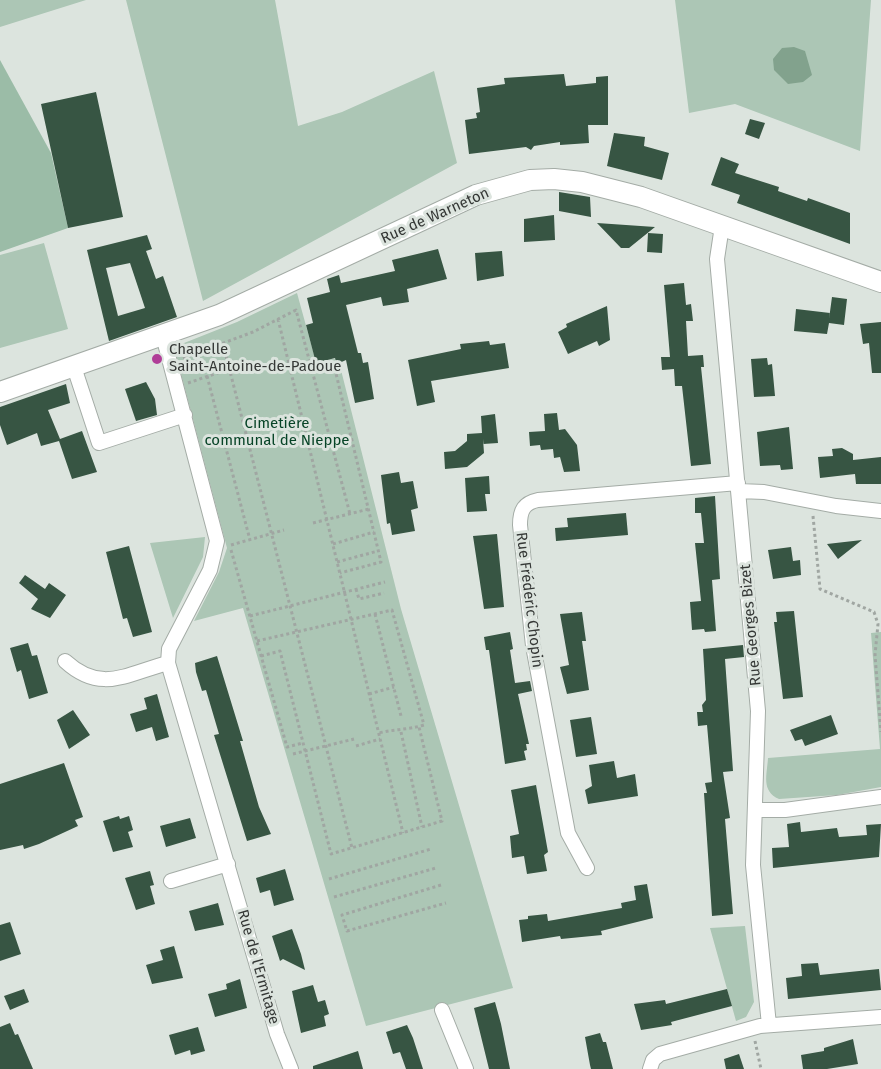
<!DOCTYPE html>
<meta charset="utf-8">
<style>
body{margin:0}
canvas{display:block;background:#dce4de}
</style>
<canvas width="881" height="1069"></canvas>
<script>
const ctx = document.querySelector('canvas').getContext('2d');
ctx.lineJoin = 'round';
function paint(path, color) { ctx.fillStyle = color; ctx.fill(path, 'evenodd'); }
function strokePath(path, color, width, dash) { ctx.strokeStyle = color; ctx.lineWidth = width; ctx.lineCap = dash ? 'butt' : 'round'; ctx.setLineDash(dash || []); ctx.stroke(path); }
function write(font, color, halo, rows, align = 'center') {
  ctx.font = font + ' "Fira Sans",sans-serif'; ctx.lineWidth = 6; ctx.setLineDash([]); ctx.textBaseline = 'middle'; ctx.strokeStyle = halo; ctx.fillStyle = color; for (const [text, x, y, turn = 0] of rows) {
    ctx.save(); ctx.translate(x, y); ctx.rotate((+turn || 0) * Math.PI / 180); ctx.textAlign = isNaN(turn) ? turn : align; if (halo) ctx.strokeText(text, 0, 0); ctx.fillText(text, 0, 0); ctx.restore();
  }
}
paint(new Path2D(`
 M0,0H86L0,27Z
 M126,0H275L298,126L342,112L434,71L457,163L203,301Z
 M675,0H871L860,151L735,104L689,113Z
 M44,243L68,329L0,348V255Z
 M297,293L316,362L338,358L401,609L513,988L366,1026L243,608L194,621L219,572L227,548L174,347L237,322Z
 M205,537L203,557L173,618L150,543Z
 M881,632V787L837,795L779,799C761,791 767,775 768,758L880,749L871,633Z
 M745,926L754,1002L746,1017L736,1021L710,928Z`), '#acc6b5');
paint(new Path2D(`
 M0,60L51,153L68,228L0,252Z`), '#9bbca7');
paint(new Path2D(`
 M794,47L805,51L812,75L803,82L788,84L774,70L773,59L782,48Z`), '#82a28d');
paint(new Path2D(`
 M564,74L566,86L596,83V77L608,76V125H588L589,143L560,145V142L534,146L531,150L526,147L469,154L465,120L477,118L476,113L480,112L477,88L505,84L504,78Z
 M96,92L123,217L68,228L41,104Z
 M750,119L765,123L759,139L745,134Z
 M614,133L645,137L644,146L669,153L662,180L607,166Z
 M721,157L739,164L735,173L779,187L778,191L807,201L808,198L850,213V244L737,203L740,195L711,185Z
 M559,192L590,197L591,217L559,211Z
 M554,215L555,240L524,242V219Z
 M597,223L655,227L629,248H621Z
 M648,233L663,234L662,253L647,252Z
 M147,235L152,249L146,251L156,279L163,276L177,317L109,341L87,250ZM130,263L145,308L118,316L106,268Z
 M438,249L447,279L407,289L409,302L383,306L381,297L346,305L358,353H361L363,363L368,362L374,399L355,403L346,360L337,364L335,358L316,363L306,325L313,323L307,298L330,292L327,279L339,275L341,283L395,271L392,260Z
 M502,251L504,276L477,281L475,253Z
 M684,283L686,305L691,304L693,321H686L688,356L703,355L704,367H701L711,464L691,466L682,386H675L674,369L662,370L661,357H670L664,285Z
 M832,297L847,299L844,325L829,323L827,334L794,331L796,309L830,313L829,319Z
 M607,306L610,340L599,346L597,341L568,354L558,332L567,327L566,324Z
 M881,322V373H872L869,343L863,344L860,324Z
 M489,341L490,345L505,343L509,368L431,381L435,402L417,406L408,360L461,349L460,344Z
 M767,358L768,365L772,364L775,396L754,397L751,359Z
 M146,382L155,399L157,415L136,421L125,389Z
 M66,384L70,403L48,410L60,439L82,431L97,472L72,479L59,441L41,446L37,433L7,445L0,425V407Z
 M557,413L559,430L565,429L577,445L580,471L564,472L560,457L554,458L553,449L541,450L540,445L530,446L529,432L545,431L544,414Z
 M495,414L498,443L483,444V439L484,453L467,467L445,469L444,452L455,451L467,441V434L482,433L481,416Z
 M789,427L793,469L781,470L780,465L760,466L757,432Z
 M842,448L853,454V460L881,457V484H856L855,474L820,478L818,457L833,456L832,449Z
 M399,472L401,483L413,481L418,508L411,510L415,531L392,535L390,523L387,524L381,475Z
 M489,476L490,494H485L487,511L467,512L465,478Z
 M715,496L720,579L712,580L716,631L705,632L704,629L692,630L690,602L701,601L695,543H704L701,513H695V498Z
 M626,513L628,535L556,541L555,528L568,527L567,518Z
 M497,534L504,607L484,609L473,536Z
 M862,540L838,559L827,544Z
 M129,546L152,632L133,637L127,618L123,619L106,552Z
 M791,547L793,561L800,560L801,575L773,579L768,550Z
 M25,575L45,589L49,583L66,595L50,618L31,609L38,599L19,583Z
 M794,611L803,697L783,699L774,622H777L776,612Z
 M582,612L586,641H582L589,690L567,694L560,667L569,665L560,614Z
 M510,632L513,649L510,650L515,683L530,681L532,691L518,694L529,744H526L527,750L524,751L526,760L505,764L489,650H486L484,637Z
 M28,643L32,656L37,655L48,693L29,699L21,670L17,672L10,648Z
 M743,645L744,657L725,659L733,771L723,772L730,818L725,819L733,914L712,916L704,793H707L705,783L712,782L707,725L698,726L697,712H703L702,705L706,700L703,649Z
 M217,656L243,741H240L259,807L271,834L247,841L214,735L219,734L206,690L202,691L196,672L195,663Z
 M157,694L169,737L156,741L152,727L136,732L130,714L147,709L144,698Z
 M73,710L90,735L69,749L57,720Z
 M831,715L838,734L805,746L802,739L795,741L790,730Z
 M591,717L597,754L576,757L570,720Z
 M614,761L617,778L635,774L638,796L588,804L585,790L592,786L589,765Z
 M64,763L83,817L75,820L78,826L39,844L24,849L23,845L0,850V784Z
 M536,785L548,852L544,855L547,871L527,874L524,856L512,858L510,836L519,834L511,790Z
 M119,816L120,819L129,816L133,830L128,832L133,847L113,852L103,821Z
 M190,818L196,838L166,847L160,826Z
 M800,822L801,832L837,828L839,837L867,835L866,825L881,824L879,857L773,868L772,848L789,847L787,824Z
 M285,869L294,900L274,906L270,890L260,893L256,878Z
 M150,871L154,885L150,886L155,904L136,910L125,878Z
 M647,884L653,918L601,931L602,935L561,939L560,936L522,942L519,920L528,919V916L547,914L548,921L622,908L621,903L636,900L634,886Z
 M218,903L224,925L195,931L189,911Z
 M10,922L21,954L0,961V925Z
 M292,929L301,954L305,970L283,959L280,961L272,936Z
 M174,946L183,978L152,984L146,965L163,960L160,950Z
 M818,963L820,975L879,969L881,990L788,999L786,978L802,976L801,964Z
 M240,979L247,1008L215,1017L208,994L227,989L226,984Z
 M313,985L318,1002L325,1000L329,1014L324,1016L326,1026L301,1033L292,991Z
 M24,989L29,1002L10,1010L4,996Z
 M727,989L732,1006L671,1022L672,1025L641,1030L634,1004L665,1000L666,1004Z
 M495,1002L501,1024L510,1069H489L474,1008Z
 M10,1023L15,1035L18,1034L33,1069H0V1027Z
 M407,1025L413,1038L423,1069H406L400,1052L393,1054L386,1032Z
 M198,1027L205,1051L191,1055L190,1050L175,1055L169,1035Z
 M600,1033L603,1042H606L613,1069H591L590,1065L585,1037Z
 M853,1039L858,1064L827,1069H803L801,1055L824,1051V1048Z
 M358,1051L363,1069H313V1066Z
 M739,1054L744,1069H726L724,1059Z`), '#375543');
const street = new Path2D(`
 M722,226L717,259L758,711L753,865L769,1025
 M163,336L217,541L210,570L169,649L168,663L277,1034L291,1069
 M74,367L99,443L185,415
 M739,491L764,492L836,506L881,511
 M65,661C101,694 126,674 168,663
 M755,810H785L881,797
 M587,868L568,833L533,646L520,525C520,510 524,503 538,500L738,483
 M171,881L228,864
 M442,1010L466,1069
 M650,1069L653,1060L660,1054L760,1026L881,1017`);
const secondary = new Path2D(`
 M0,392L219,315L476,195L530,180L554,179L582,182L641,197L881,282`);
strokePath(street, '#a4aca6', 16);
strokePath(secondary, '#a4aca6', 22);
strokePath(new Path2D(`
 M278,319L403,833
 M223,344L352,848
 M183,358L253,332L296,310L350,514
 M311,365L333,361L381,562L340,573
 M207,376L250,540
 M188,383L229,369
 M813,516L820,589L874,612L878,624L875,655L881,732
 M313,523L369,509
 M333,544L374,532
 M231,545L284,530
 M231,550L287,747L303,743
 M337,562L378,551
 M356,589L359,599L384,593
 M375,614L401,716
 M250,616L385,582
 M257,641L392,610L424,725C407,730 395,729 379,733
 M261,656L280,651L331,854L442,821L419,727
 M369,694L394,687
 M401,732L422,827
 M356,746L380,739
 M293,754L354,739
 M329,879L431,849
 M441,885L342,915L347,931L446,903
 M334,897L436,868
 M755,1041L761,1069`), '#a0a6a2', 3, [3, 3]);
strokePath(street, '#fff', 14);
strokePath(secondary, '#fff', 20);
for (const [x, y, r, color] of [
 [157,359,6,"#b03e98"]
]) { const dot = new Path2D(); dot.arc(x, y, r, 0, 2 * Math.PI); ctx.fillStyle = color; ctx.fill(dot); strokePath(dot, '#dce4de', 2); }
write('15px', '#353836', '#dce4de', [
 ["Rue de Warneton",435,216,-24],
 ["Rue Frédéric Chopin",529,600,83],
 ["Rue Georges Bizet",751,625,-95],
 ["Rue de l'Ermitage",258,967,74]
]);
write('15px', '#353836', '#dce4de', [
 ["Chapelle",169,350],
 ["Saint-Antoine-de-Padoue",169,367]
], 'left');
write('15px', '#074427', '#dce4de', [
 ["Cimetière",277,424],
 ["communal de Nieppe",277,441]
]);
</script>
